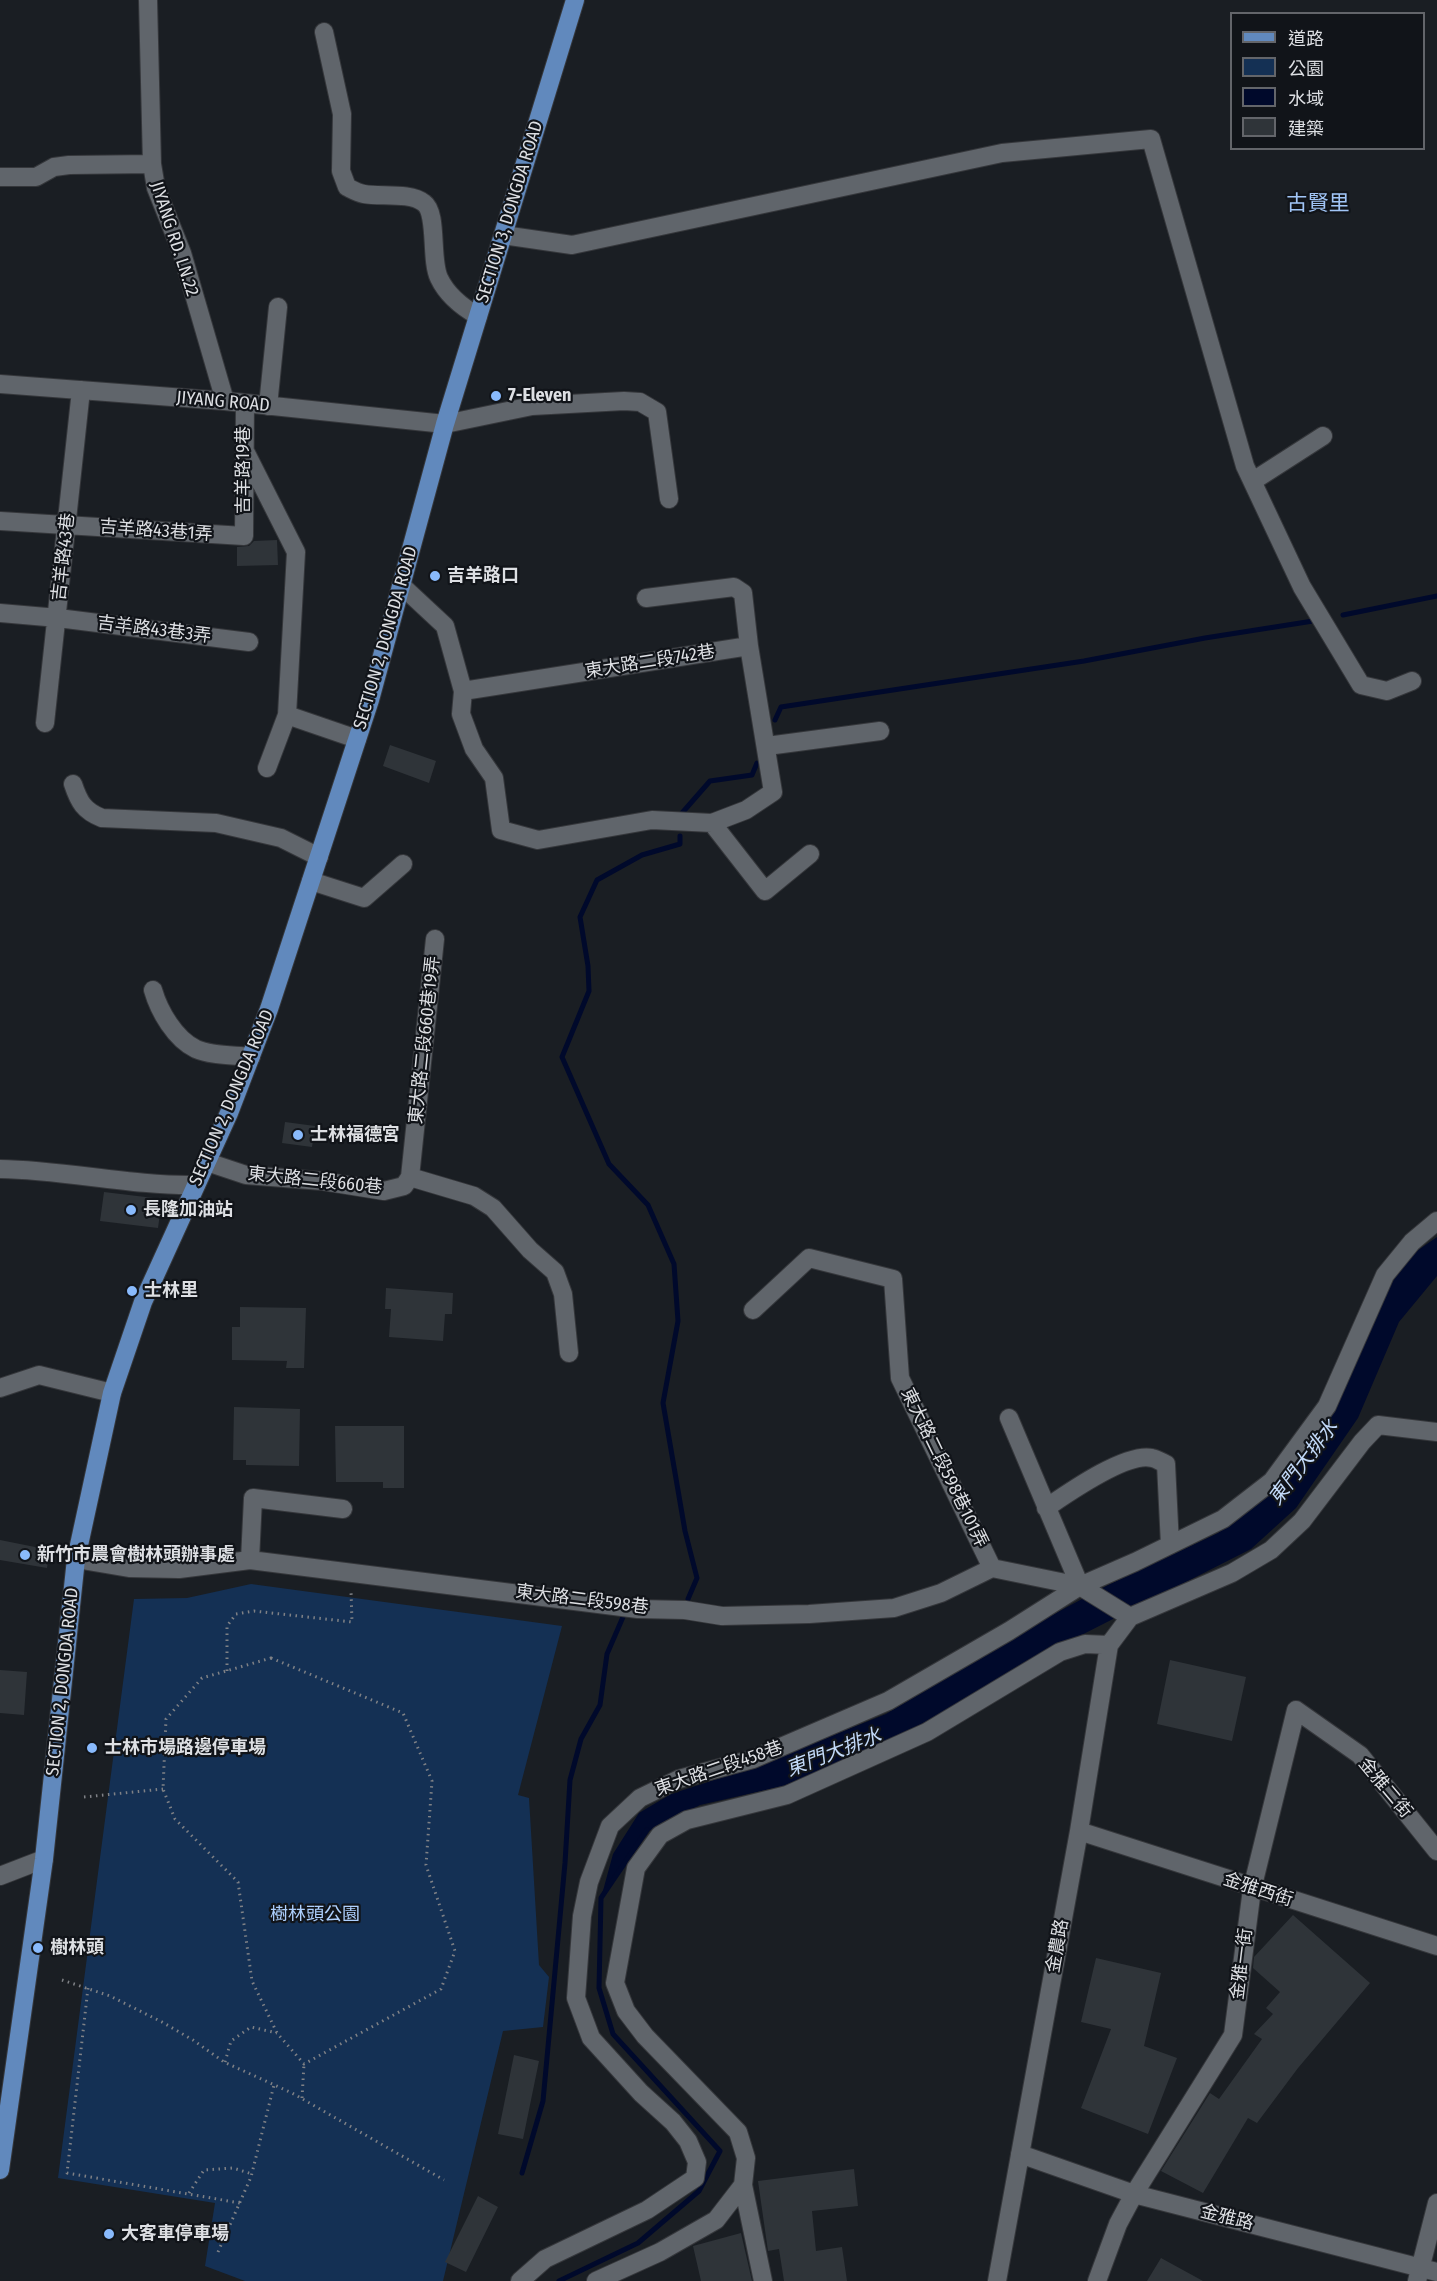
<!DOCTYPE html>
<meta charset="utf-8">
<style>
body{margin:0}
#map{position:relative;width:1437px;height:2281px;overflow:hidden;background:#1a1e23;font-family:"Fira Sans Condensed","Noto Sans TC",sans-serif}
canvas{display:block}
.legend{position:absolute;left:1230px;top:12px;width:195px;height:138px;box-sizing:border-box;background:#111419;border:2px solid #63656a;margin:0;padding:8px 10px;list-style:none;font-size:18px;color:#dddfe3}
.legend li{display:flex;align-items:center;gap:12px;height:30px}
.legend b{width:30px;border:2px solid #63656a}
</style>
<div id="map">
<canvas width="1437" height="2281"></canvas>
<ul class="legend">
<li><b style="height:8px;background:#6189bd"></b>道路</li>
<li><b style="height:16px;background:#143054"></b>公園</li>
<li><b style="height:16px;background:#00092b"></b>水域</li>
<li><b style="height:16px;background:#2f3439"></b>建築</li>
</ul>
</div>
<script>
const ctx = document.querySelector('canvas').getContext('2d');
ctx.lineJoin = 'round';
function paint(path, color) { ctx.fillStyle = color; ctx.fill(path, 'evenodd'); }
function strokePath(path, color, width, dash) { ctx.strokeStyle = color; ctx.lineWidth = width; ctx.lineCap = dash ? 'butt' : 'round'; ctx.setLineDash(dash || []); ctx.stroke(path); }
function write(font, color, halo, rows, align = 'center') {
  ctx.font = font + ' "Fira Sans Condensed","Noto Sans TC",sans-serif'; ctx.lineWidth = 4.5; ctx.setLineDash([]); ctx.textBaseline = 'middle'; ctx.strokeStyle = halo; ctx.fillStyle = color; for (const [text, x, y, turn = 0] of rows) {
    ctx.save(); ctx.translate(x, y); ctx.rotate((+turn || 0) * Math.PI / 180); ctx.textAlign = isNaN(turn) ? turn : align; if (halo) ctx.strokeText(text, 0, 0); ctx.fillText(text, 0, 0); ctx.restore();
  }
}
paint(new Path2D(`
 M251,1584L562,1626L518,1795L529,1798L539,1965L549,1977L543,2027L503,2031L443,2281H245L205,2266L215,2203L58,2178L134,1599L187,1598Z`), '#143054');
paint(new Path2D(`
 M1437,1237V1276L1399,1322L1358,1418L1296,1508L1251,1549L1044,1654L900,1737L783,1786L700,1805L645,1833L601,1898L613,1854L639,1813L671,1794L751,1768L886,1714L1030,1627L1110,1584L1218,1533L1279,1486L1387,1284L1414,1253Z`), '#00092b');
strokePath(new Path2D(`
 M1343,615L1437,596
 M775,720L781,707L1084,661L1205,638L1313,621
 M682,813L710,781L752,775L757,763
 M680,836V844L642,855L597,880L580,917L588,966L589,991L562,1057L609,1164L648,1205L674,1264L678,1321L663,1403L685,1531L697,1578L688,1599
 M522,2173L543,2101L565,1863L570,1780L581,1739L600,1705L607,1654L623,1617
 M559,2281L638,2243L699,2191L720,2151L613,2034L599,1988L601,1898L647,1830`), '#00092b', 5);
paint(new Path2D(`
 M277,540L278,565L237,566V547L249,546L254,541Z
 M390,745L436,761L429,783L383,766Z
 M285,1122L315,1126L312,1147L282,1143Z
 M104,1192L162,1199L158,1228L100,1221Z
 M386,1288L453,1293L452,1314H445L443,1341L389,1337L391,1309H385Z
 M240,1307L306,1308L304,1368H286L287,1361L232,1360V1327H240Z
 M234,1407L300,1409L299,1466L246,1465V1460H233Z
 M335,1426H404V1488H383V1482H336Z
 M0,1540L50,1550L47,1568L0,1560Z
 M1170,1660L1246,1677L1232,1741L1157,1724Z
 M0,1670L27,1672L24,1715L0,1713Z
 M1293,1915L1370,1983L1298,2068L1257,2123L1248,2118L1203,2193L1161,2171L1210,2093L1219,2099L1262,2039L1254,2034L1273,2014L1266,2008L1280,1992L1253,1968L1254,1957Z
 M1096,1958L1161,1973L1144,2046L1177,2058L1148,2134L1081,2108L1111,2029L1081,2022Z
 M514,2055L539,2061L523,2139L498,2134Z
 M854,2169L858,2206L812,2211L816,2251L842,2247L847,2281H784L779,2249L768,2251L758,2181Z
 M478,2196L498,2207L466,2272L445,2262Z
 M741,2233L752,2281H701L693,2246Z
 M1161,2258L1203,2281H1147Z`), '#2f3439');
const minor = new Path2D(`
 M148,0L152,164L156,188L182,253L225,401
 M324,32L342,114L341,171L347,187C353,190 358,193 364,194C381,197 410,192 424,203C438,213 430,259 439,278C447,295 462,307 478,316
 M0,177H36L54,167L69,165L152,164
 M503,235L572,245L1002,153L1151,139L1245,466L1302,587L1361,685L1387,691L1412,681
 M0,384L225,401L445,424L532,406L624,401L640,402L657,412L669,499
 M268,406L278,307
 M246,453L296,552L287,715
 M1253,481L1323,436
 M0,521L244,536L245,403
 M401,585L445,626L463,691L749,646L773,792L746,810L712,823
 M646,598L734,587L743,593L749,646
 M0,613L58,618L249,642
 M463,691L461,714L474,749L494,778L501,830L538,840L652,820L712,823L765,891L810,854
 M45,723L81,390
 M767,746L880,731
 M267,768L287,715L357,739
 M73,784C79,802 84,811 102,818L216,823L281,838L319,857
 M311,881L364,898L403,864
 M153,990C159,1011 175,1039 196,1049C212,1056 234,1055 251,1057
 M207,1162L246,1175L322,1181L384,1191L404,1186L410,1177L474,1196L493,1208L530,1250L555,1272L563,1294L569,1353
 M0,1169C66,1170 130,1186 196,1185
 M410,1177L435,939
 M753,1310L809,1258L893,1279L900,1378L992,1568
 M0,1388L39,1375L112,1393
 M1009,1418L1080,1586
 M1046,1508C1068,1493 1126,1452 1152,1458C1157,1459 1161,1462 1166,1464L1170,1545
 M76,1559L129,1568L179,1569L250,1560L638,1609L685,1610L722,1616L809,1614L894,1608L941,1593L992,1568L1080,1586L1130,1617
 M250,1560L253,1498L343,1509
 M1079,1831L1437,1946
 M0,1876L44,1859
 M1020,2154L1134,2194L1437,2272
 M743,2185L763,2281
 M520,2281L545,2259L647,2210L695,2178L697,2162L688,2141L673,2122L641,2093L591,2038L576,1998L582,1916L589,1882L610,1826L640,1798L679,1779L753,1759L888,1701L1009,1631L1080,1586L1135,1562L1223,1519L1272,1481L1327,1406L1385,1275L1412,1242L1437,1221
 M596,2281L660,2252L716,2220L743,2185L746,2158L738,2132L645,2036L626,2011L615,1983L636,1868L660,1835L687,1820L787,1795L927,1732L1060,1652L1085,1644L1109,1645
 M997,2281L1079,1831L1109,1645L1130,1617L1232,1573L1271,1550L1302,1521L1362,1442L1378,1425L1437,1432
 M1097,2281L1118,2224L1134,2194L1233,2035L1252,1889L1296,1710L1360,1755L1437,1851
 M1417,2281L1437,2203`);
const major = new Path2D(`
 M0,2170L44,1859L76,1559L112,1393L143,1302L229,1113L269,1009L370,700L445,424L575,0`);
strokePath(minor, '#35373b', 20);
strokePath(major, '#35373b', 20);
strokePath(new Path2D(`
 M271,1658L403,1713L432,1781L426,1865L455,1951L441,1989L304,2064L277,2033L252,1981L238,1882L175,1819L163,1789L166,1719L202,1678Z
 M227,1671V1626L236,1614L254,1611L352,1622L351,1591
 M84,1797L163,1789
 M62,1980L110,1996L162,2022L193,2040L224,2062L292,2093L444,2180
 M88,1988L67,2173L240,2203
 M225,2062L231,2041L251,2027L277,2033
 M302,2098L304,2064
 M189,2193L204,2170L233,2168L252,2174
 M218,2252L251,2177L274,2085`), '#7f8186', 3, [1.5, 4.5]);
strokePath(minor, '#60656b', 18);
strokePath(major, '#6189bd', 18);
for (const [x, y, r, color] of [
 [496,396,6,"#89bafc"],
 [435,576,6,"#89bafc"],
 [298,1135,6,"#89bafc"],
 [131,1210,6,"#89bafc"],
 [132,1291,6,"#89bafc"],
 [25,1555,6,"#89bafc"],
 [92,1748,6,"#89bafc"],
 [38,1948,6,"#89bafc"],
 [109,2234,6,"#89bafc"]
]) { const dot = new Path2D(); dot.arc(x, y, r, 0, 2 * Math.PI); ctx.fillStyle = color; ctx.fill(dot); strokePath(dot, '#111419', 2); }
write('18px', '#dddfe3', '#111419', [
 ["SECTION 3, DONGDA ROAD",510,212,-73],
 ["JIYANG RD. LN.22",174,239,72],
 ["JIYANG ROAD",223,402,5],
 ["吉羊路19巷",244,470,-90],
 ["吉羊路43巷1弄",156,531,4],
 ["吉羊路43巷",64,557,-84],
 ["吉羊路43巷3弄",154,630,7],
 ["SECTION 2, DONGDA ROAD",386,638,-74],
 ["東大路二段742巷",650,662,-9],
 ["東大路二段660巷19弄",425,1040,-84],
 ["SECTION 2, DONGDA ROAD",232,1098,-67],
 ["東大路二段660巷",315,1181,6],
 ["東大路二段598巷101弄",944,1468,64],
 ["東大路二段598巷",582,1600,7],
 ["SECTION 2, DONGDA ROAD",63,1682,-84],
 ["東大路二段458巷",719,1769,-19],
 ["金雅二街",1385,1788,50],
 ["金雅西街",1258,1890,18],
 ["金農路",1058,1946,-80],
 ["金雅一街",1242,1964,-83],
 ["金雅路",1227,2218,14]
]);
write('bold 18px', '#dddfe3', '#111419', [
 ["7-Eleven",508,396],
 ["吉羊路口",447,576],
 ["士林福德宮",310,1135],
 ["長隆加油站",143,1210],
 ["士林里",144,1291],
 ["新竹市農會樹林頭辦事處",37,1555],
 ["士林市場路邊停車場",104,1748],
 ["樹林頭",50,1948],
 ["大客車停車場",121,2234]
], 'left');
write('18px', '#aed0fe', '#111419', [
 ["樹林頭公園",315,1915]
]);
write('italic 20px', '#c2d9f8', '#111419', [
 ["東門大排水",1304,1463,-53],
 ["東門大排水",834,1753,-21]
]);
write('21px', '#a1c5f6', '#111419', [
 ["古賢里",1318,204]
]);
</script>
